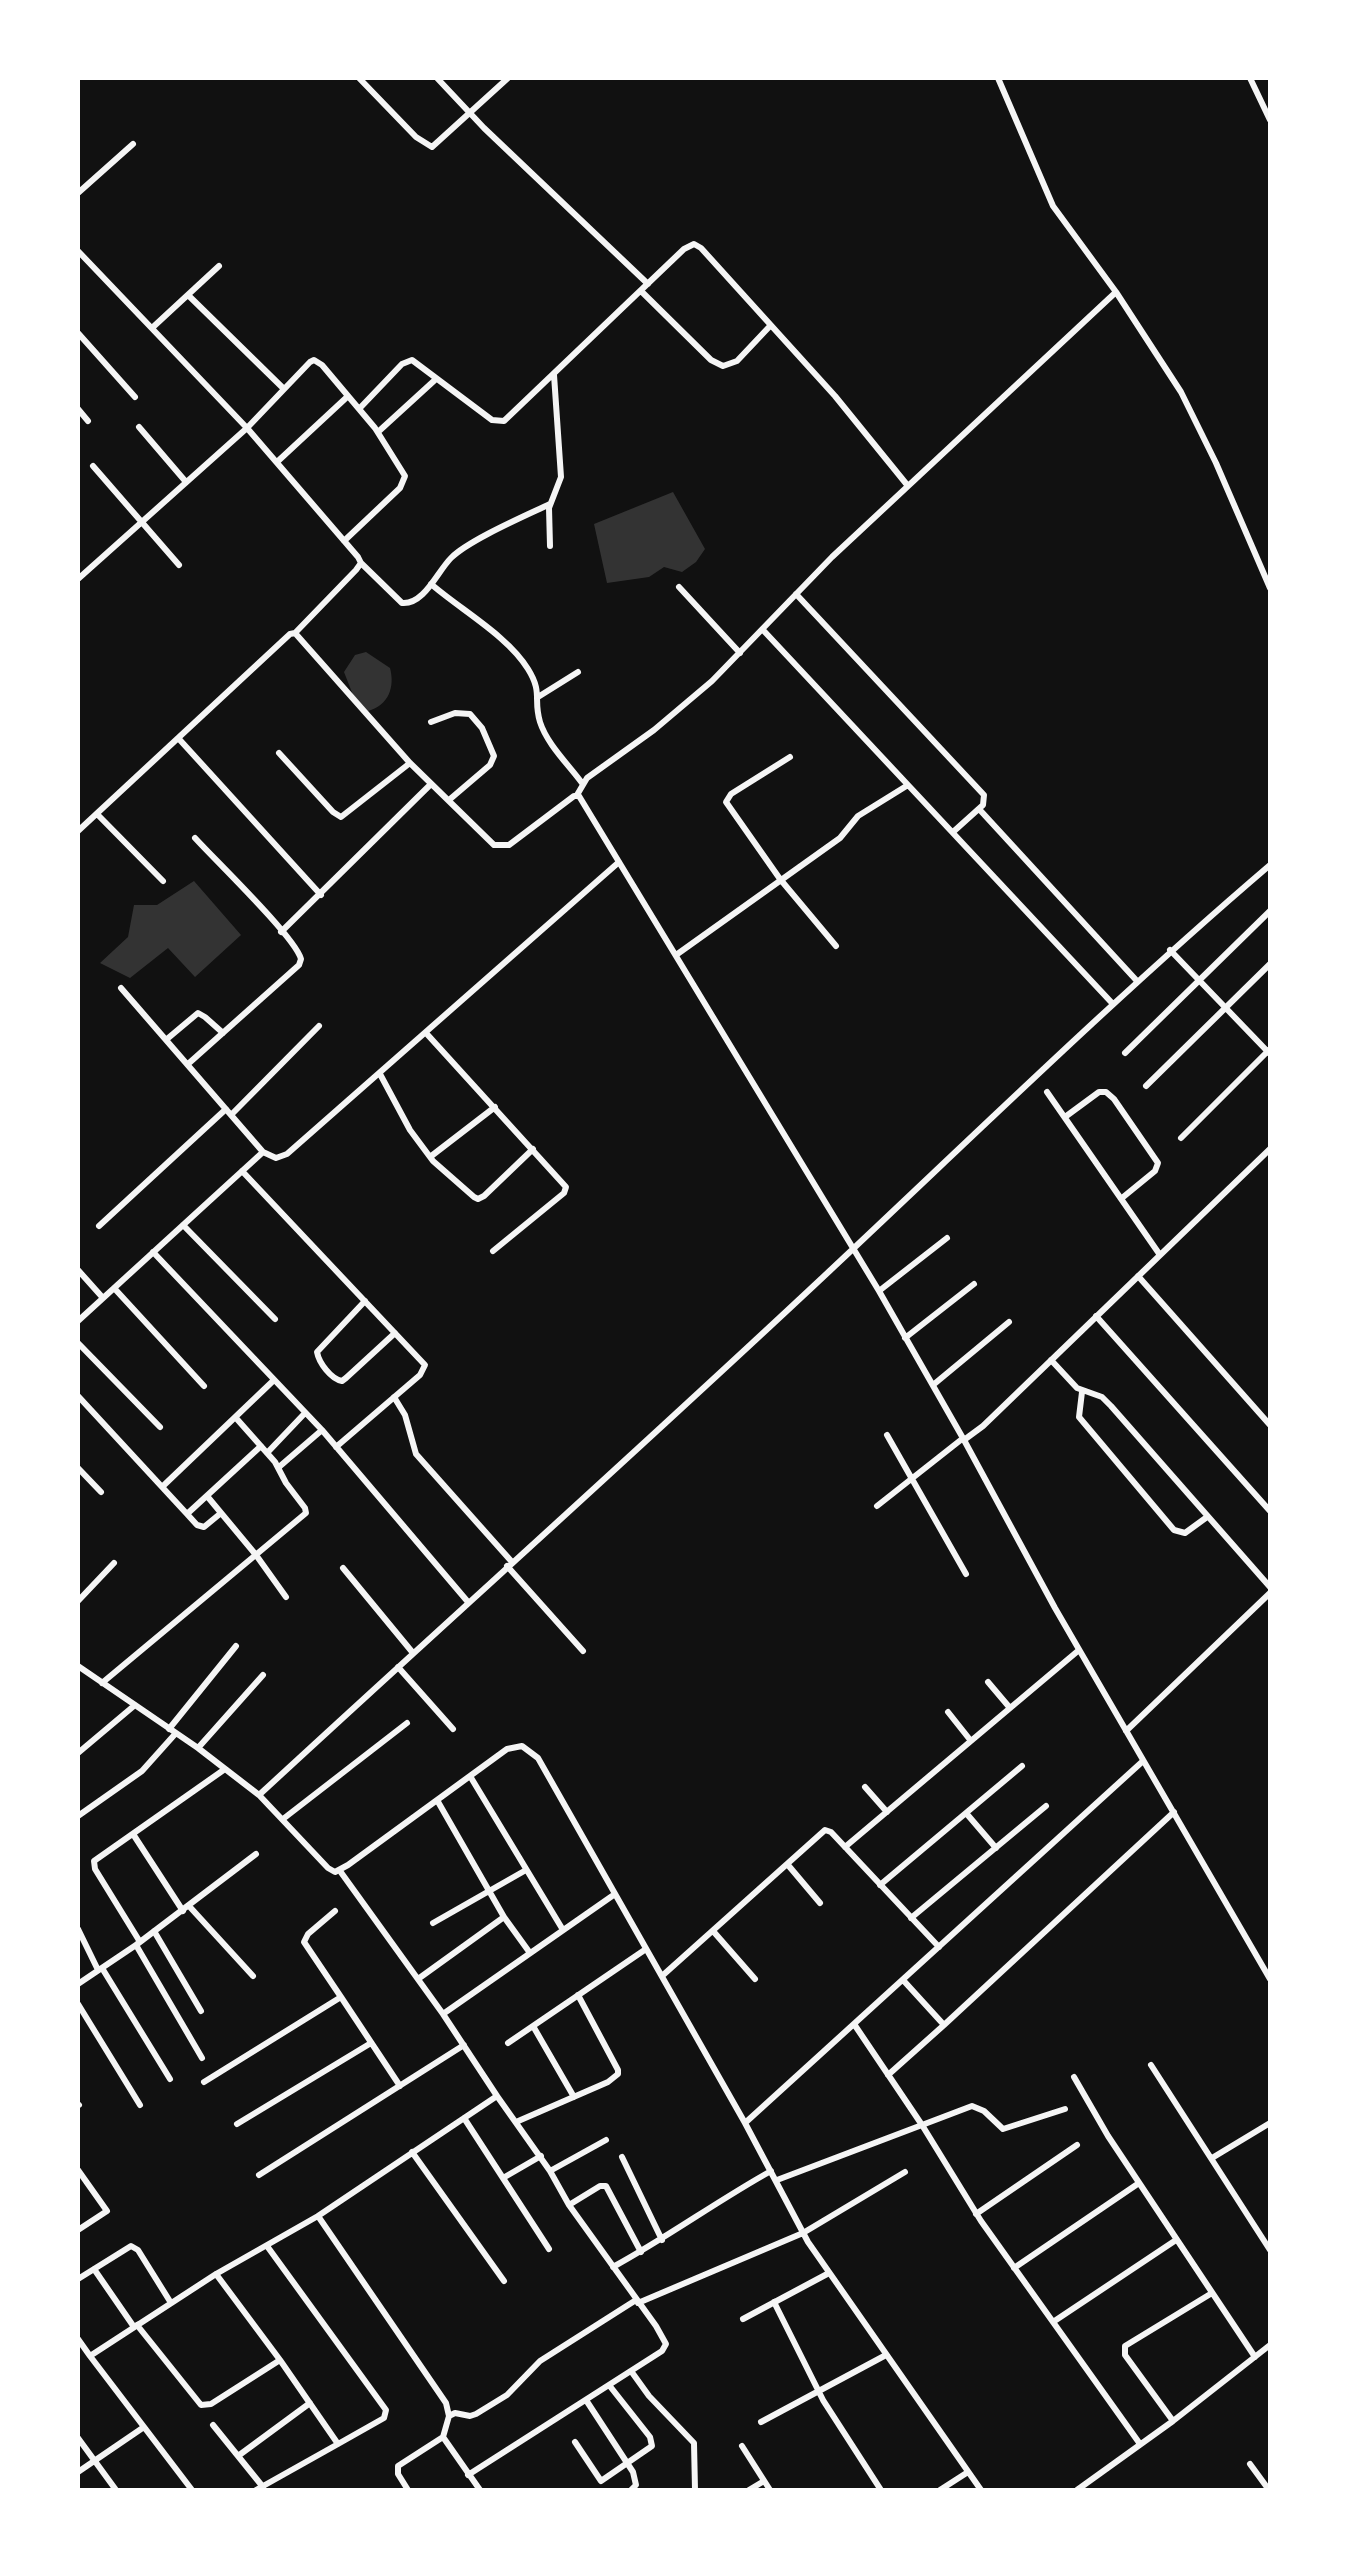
<!DOCTYPE html>
<style>
body{margin:0}
#map{position:relative;width:1348px;height:2568px;overflow:hidden;background:#111;font-family:Overpass,sans-serif}
canvas{display:block}
.frame{position:absolute;inset:0;border:80px solid #fff;pointer-events:none}
</style>
<div id="map">
<canvas width="1348" height="2568"></canvas>
<div class="frame"></div>
</div>
<script>
const ctx = document.querySelector('canvas').getContext('2d');
ctx.lineJoin = 'round';
function paint(path, color) { ctx.fillStyle = color; ctx.fill(path, 'evenodd'); }
function strokePath(path, color, width, dash) { ctx.strokeStyle = color; ctx.lineWidth = width; ctx.lineCap = dash ? 'butt' : 'round'; ctx.setLineDash(dash || []); ctx.stroke(path); }
paint(new Path2D(`
 M673,492L705,549L696,562L682,572L664,567L649,577L607,583L594,524Z
 M366,652L390,668C395,687 389,705 368,711L353,695L344,672L355,655Z
 M194,881L241,935L195,977L168,948L130,978L100,963L128,937L134,905H157Z`), '#333');
strokePath(new Path2D(`
 M359,78L416,137L432,147L508,78
 M437,78L484,128L648,284
 M998,78L1053,206L1116,292L1181,392L1216,463L1270,588
 M1250,78L1270,120
 M78,193L133,144
 M78,251L247,428L358,557L361,563L356,570L295,633
 M641,291L711,360L723,366L737,361L770,326
 M188,295L284,389
 M152,328L219,266
 M78,333L135,397
 M78,409L88,421
 M359,409L402,364L412,360L492,420L504,421L684,249L694,244L701,248L835,396L908,486
 M139,427L186,482
 M378,432L436,379
 M277,462L347,397
 M93,466L179,565
 M550,546L549,508L561,477L554,375
 M361,563L402,603C424,605 437,572 451,558C469,540 525,516 550,504
 M78,579L247,428L310,362L314,360L322,365L375,428L405,476L400,488L344,541
 M431,584C461,610 508,636 528,669C543,693 533,699 540,722C547,744 568,764 582,783
 M679,587L740,653
 M796,594L984,795L983,805L953,832
 M763,630L1112,1003
 M538,697L578,672
 M431,722L455,713L470,714L482,728L494,756L490,765L449,800
 M179,739L321,895
 M279,753L333,812L341,817L410,763
 M790,757L731,794L726,802L780,879L836,946
 M577,795L587,778L654,730L712,681L832,557L1116,292
 M979,809L1137,981
 M97,814L163,881
 M78,831L290,634L295,633L410,763L494,845H509L574,796H579L879,1291L964,1440L983,1426L1270,1149
 M281,932L431,784
 M1170,950L1270,1054
 M676,955L840,838L858,816L908,785
 M426,1033L566,1187L564,1193L493,1251
 M167,1039L198,1013L205,1017L223,1033
 M1125,1053L1270,911
 M188,1064L299,965L301,959C295,937 216,861 195,838
 M380,1074L410,1130L433,1161L474,1197L478,1199L484,1196L533,1149
 M1146,1086L1270,964
 M1047,1092L1160,1255
 M231,1115L319,1026
 M1065,1117L1099,1092H1106L1114,1099L1158,1163L1155,1171L1122,1198
 M1181,1138L1269,1050
 M263,1152L276,1158L287,1154L619,862
 M430,1157L495,1107
 M242,1171L425,1365L420,1375L336,1447
 M183,1225L275,1319
 M99,1226L226,1109
 M153,1252L322,1430L468,1602
 M78,1270L103,1298
 M1138,1276L1270,1425
 M114,1288L204,1386
 M879,1291L947,1238
 M365,1301L317,1352C319,1363 331,1379 342,1381L346,1378L395,1333
 M1096,1316L1270,1511
 M78,1321L263,1152L121,988
 M905,1338L974,1284
 M78,1343L160,1427
 M1051,1360L1077,1388L1102,1397L1111,1406L1270,1587
 M933,1385L1009,1322
 M1082,1392L1079,1417L1174,1530L1185,1533L1207,1517
 M78,1396L187,1514L261,1446
 M394,1397L405,1415L416,1454L512,1562
 M887,1435L966,1574
 M964,1440L1055,1608L1270,1979
 M267,1453L305,1413
 M279,1467L322,1430
 M78,1468L101,1492
 M162,1487L274,1380
 M207,1496L256,1555L286,1597
 M877,1506L962,1439
 M187,1514L197,1525L204,1527L221,1513
 M507,1566L583,1651
 M343,1568L413,1653
 M78,1601L114,1563
 M78,1666L198,1748L259,1795L328,1868L335,1872L348,1865L507,1749L522,1746L538,1758L745,2123L808,2242L981,2490
 M398,1667L453,1729
 M988,1682L1010,1708
 M102,1683L306,1513L305,1508L286,1483L275,1462L236,1418
 M948,1712L971,1741
 M169,1729L236,1646
 M1126,1731L1270,1593
 M198,1748L263,1675
 M78,1753L135,1705
 M470,1776L563,1930
 M865,1787L887,1812
 M259,1795C457,1612 658,1433 854,1248C991,1119 1126,988 1270,865
 M966,1813L996,1848
 M78,1816L142,1771L176,1733
 M283,1819L407,1723
 M133,1834L183,1911
 M845,1847L1079,1650
 M788,1865L820,1903
 M880,1885L1022,1766
 M189,1906L253,1976
 M335,1911L308,1934L304,1942L341,1997
 M504,1917L530,1953
 M911,1918L1046,1806
 M433,1923L526,1870
 M78,1929L98,1970
 M154,1931L201,2011
 M713,1931L755,1979
 M140,1942L95,1869L94,1861L225,1769
 M136,1945L202,2058
 M102,1968L170,2079
 M662,1976L825,1830L831,1832L939,1947
 M418,1979L504,1917L437,1800
 M903,1980L944,2025L1174,1812
 M78,1984L136,1945L256,1854
 M78,2004L140,2105
 M443,2014L615,1894
 M854,2024L922,2125L972,2106L984,2111L1003,2129L1065,2109
 M533,2026L574,2097
 M508,2043L646,1949
 M1151,2065L1270,2250
 M888,2075L944,2025
 M1074,2077L1108,2136L1255,2357
 M204,2082L341,1997L400,2086
 M78,2104L79,2105
 M464,2118L549,2249
 M516,2122L608,2082L618,2074V2070L578,1995
 M745,2123L1143,1761
 M237,2124L371,2043
 M412,2152L504,2281
 M622,2157L662,2240
 M1212,2158L1270,2123
 M78,2170L107,2211L78,2230
 M550,2171L606,2140
 M259,2175L464,2045
 M503,2178L541,2156
 M777,2180L922,2125L981,2221L1140,2444
 M569,2205L600,2186H606L641,2252
 M976,2214L1077,2145
 M318,2216L446,2403L449,2416L443,2437L480,2490
 M267,2246L386,2410L384,2418L338,2444
 M613,2267C668,2237 717,2201 771,2171
 M1014,2268L1139,2183
 M94,2269L134,2327
 M216,2274L280,2360L338,2444L256,2490
 M78,2279L131,2246L138,2250L171,2303
 M774,2302L823,2400L881,2490
 M638,2303L803,2233L905,2172
 M743,2319L829,2273
 M1053,2322L1176,2240
 M137,2325L201,2405L211,2404L280,2360
 M78,2339L90,2356L216,2274L318,2216L497,2096L443,2014L340,1871
 M90,2356L192,2490
 M631,2371L649,2396L694,2443L695,2490
 M586,2400L633,2472L636,2485L631,2490
 M449,2416L455,2413L470,2416L476,2414L507,2395L540,2361L636,2300
 M1173,2421L1125,2355V2346L1212,2293
 M761,2422L886,2355
 M213,2425L263,2487
 M78,2438L116,2490
 M575,2442L601,2481L652,2446L650,2437L609,2385
 M742,2446L770,2490
 M238,2456L310,2403
 M1250,2464L1269,2490
 M78,2472L144,2427
 M468,2475L662,2351L666,2344L656,2326L569,2205L550,2171L497,2096
 M408,2490L398,2474V2466L443,2437
 M749,2490L764,2481
 M940,2490L968,2472
 M1077,2490L1173,2421L1270,2345`), '#f5f5f5', 6);
</script>
